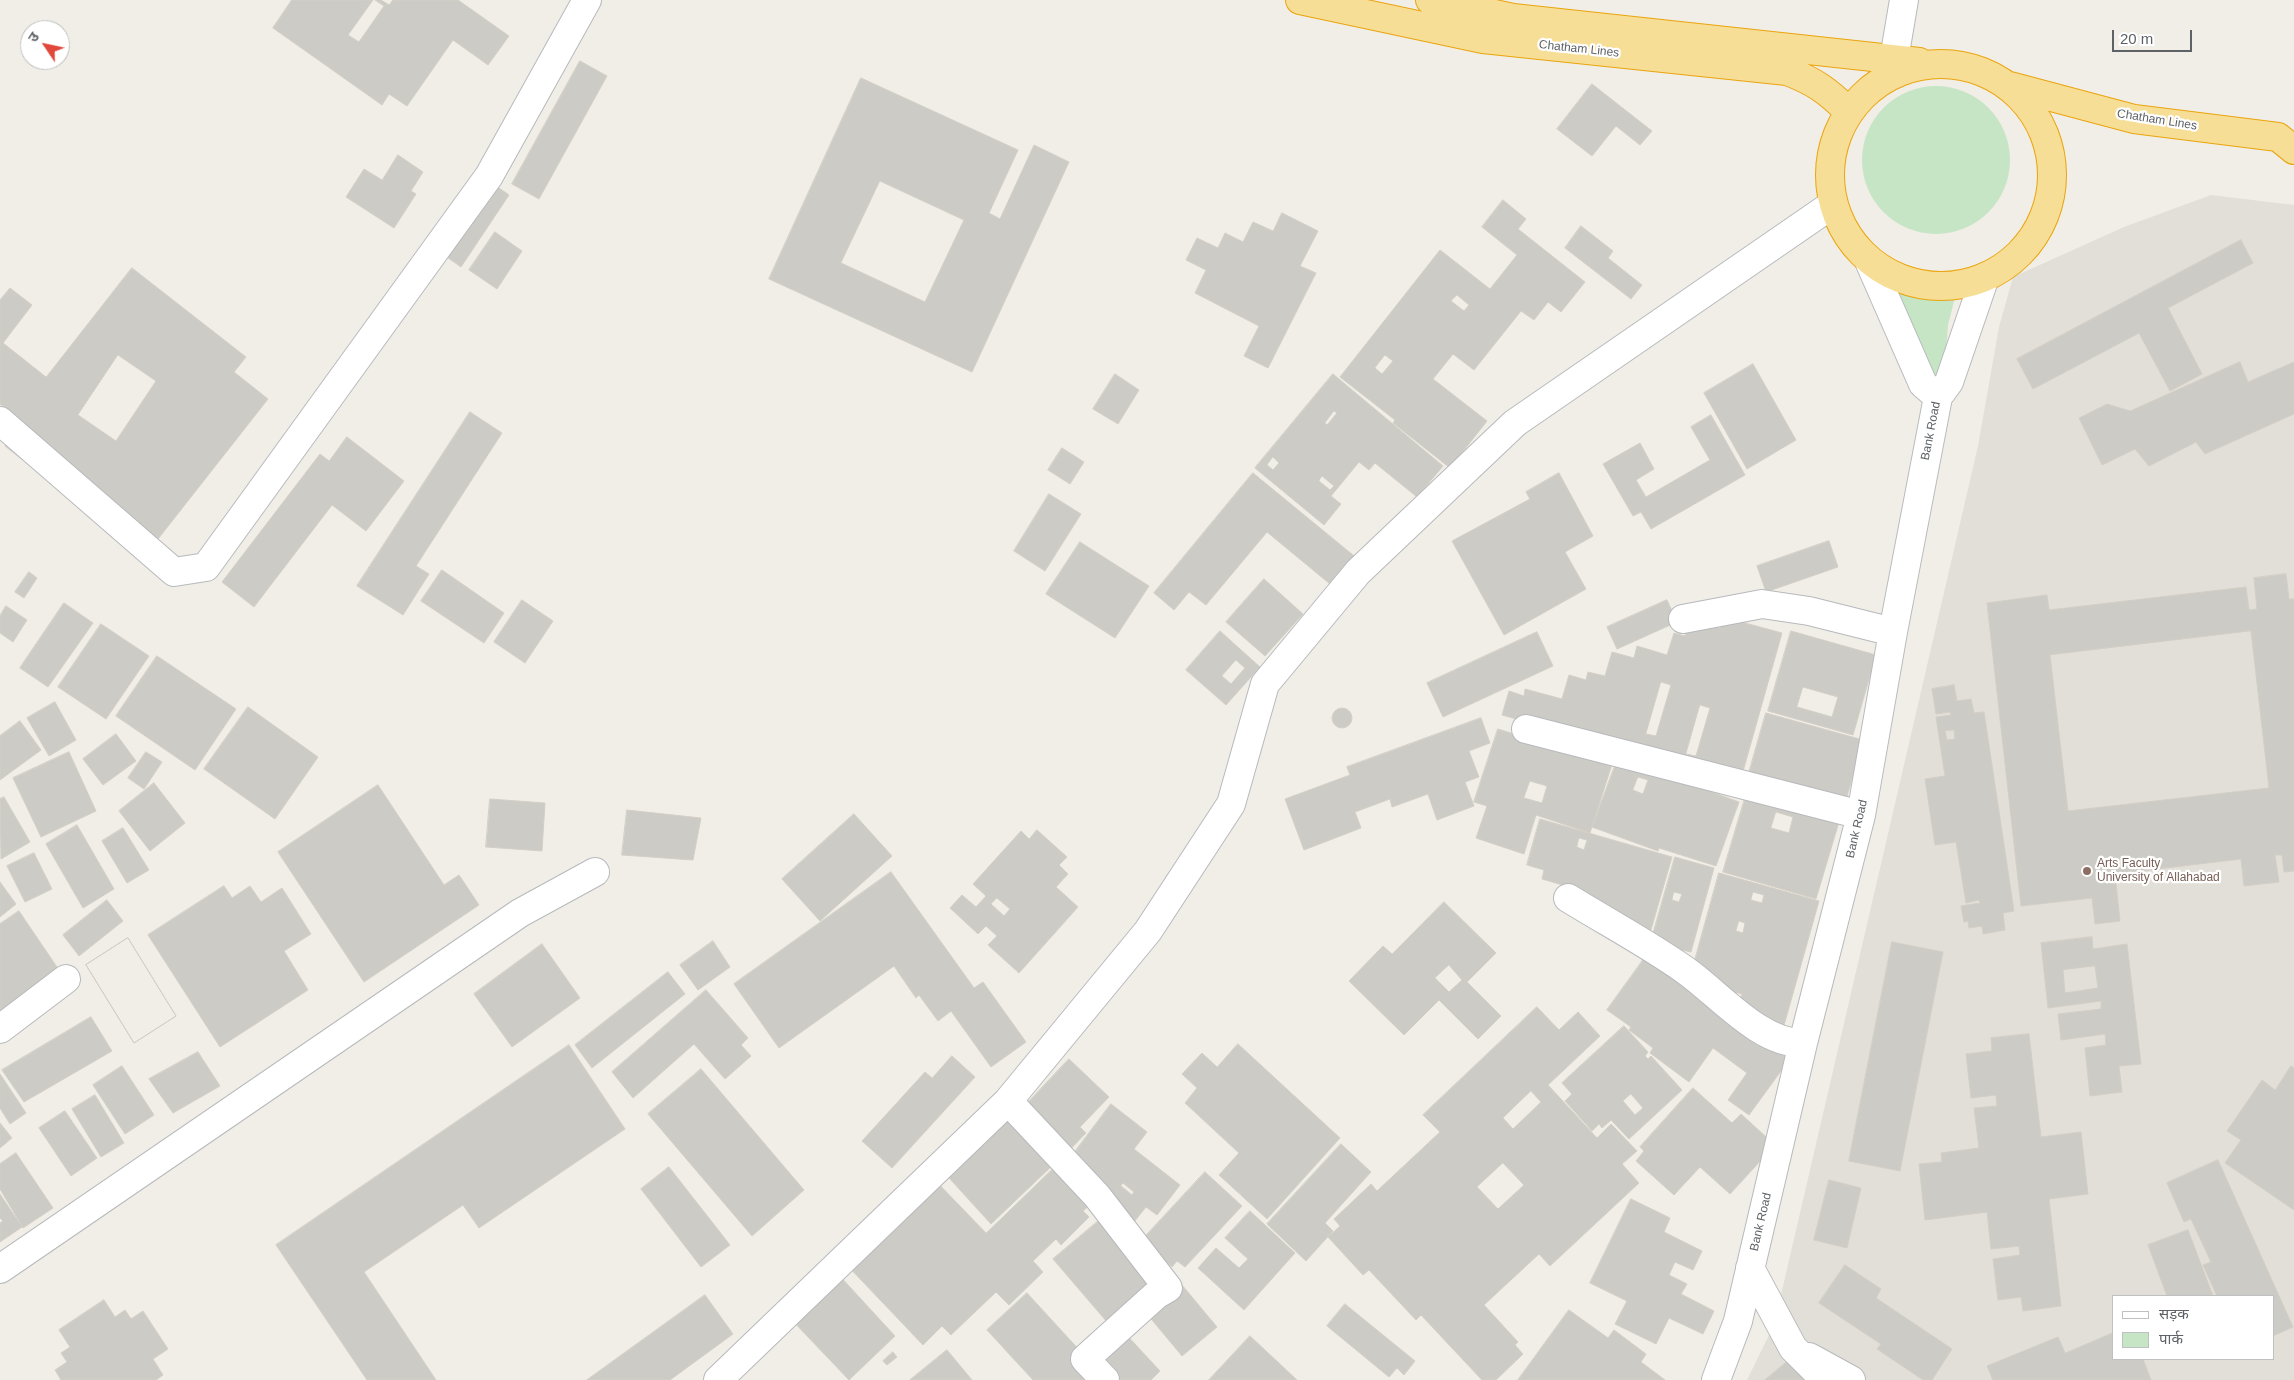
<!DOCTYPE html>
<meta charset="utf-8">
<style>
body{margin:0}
#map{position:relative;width:2294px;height:1380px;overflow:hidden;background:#f0eee7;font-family:Arial,"Noto Sans Devanagari",sans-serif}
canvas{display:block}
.legend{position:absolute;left:2112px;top:1295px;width:162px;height:65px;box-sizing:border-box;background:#fff;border:1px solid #bfc0c2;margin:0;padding:6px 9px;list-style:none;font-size:15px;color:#5e6266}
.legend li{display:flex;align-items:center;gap:10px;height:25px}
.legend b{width:25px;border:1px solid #bfc0c2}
.north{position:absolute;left:20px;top:20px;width:50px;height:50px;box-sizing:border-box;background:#fff;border:1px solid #bfc0c2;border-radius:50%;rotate:304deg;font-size:14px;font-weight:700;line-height:20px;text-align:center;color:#5e6266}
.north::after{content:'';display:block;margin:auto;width:18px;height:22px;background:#e0483c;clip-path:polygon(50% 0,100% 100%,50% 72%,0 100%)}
.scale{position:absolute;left:2112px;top:30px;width:80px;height:22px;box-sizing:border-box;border:2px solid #5e6266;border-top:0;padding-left:6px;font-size:15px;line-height:18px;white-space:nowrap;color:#5e6266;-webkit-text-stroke:4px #fff;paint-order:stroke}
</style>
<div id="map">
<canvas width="2294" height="1380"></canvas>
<ul class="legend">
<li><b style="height:6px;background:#fff"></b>सड़क</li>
<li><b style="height:14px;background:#c5e5c5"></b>पार्क</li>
</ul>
<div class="north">उ</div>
<div class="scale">20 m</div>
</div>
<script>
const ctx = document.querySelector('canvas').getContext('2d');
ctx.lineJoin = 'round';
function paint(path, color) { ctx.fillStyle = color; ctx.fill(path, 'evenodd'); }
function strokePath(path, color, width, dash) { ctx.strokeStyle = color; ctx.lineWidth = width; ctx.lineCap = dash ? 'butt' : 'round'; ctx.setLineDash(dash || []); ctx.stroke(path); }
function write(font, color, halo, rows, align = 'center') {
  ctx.font = font + ' Arial,sans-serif'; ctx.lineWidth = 4.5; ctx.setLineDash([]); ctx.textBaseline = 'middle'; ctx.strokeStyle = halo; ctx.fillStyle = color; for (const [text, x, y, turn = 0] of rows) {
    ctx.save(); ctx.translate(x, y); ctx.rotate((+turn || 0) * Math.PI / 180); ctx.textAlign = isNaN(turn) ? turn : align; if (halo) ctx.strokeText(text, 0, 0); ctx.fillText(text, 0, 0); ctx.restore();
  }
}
paint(new Path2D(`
 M2211,195L2294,205V1380H1747L1774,1325L1978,446L1999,327L2013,277L2124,227ZM2113,1296H2273V1359H2113Z`), '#e2dfd8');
paint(new Path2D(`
 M1862 160a74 74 0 1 1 148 0a74 74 0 1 1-148 0Z
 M1892,285L1935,290L1950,288L1956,293L1948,325L1944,377L1931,379Z`), '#c5e5c5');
const building = new Path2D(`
 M292,0H373L348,35L359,42L384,6L375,0H381L389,5L393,0H458L509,36L488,65L453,40L407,106L389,94L382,105L273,28Z
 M580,61L607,76L539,199L512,184Z
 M861,78L1018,150L989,213L1000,219L1034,145L1069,162L972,372L769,279ZM880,181L964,220L925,302L841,263Z
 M1592,84L1652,131L1640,145L1616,126L1592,156L1557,129Z
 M398,155L423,172L411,191L416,194L394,228L346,197L364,169L382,180Z
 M482,176L509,195L461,267L434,248Z
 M1503,200L1526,219L1518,229L1585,282L1561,312L1548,302L1534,320L1521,311L1474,370L1453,354L1433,379L1487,421L1450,468L1393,423L1395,420L1340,377L1440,250L1490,289L1517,255L1482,227ZM1457,295L1469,305L1464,311L1451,301ZM1385,355L1393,361L1382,374L1375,368Z
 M1282,213L1318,231L1300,266L1316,273L1268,368L1244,356L1259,326L1195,293L1206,270L1186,260L1197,238L1218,248L1225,233L1243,242L1253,222L1273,231Z
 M1581,226L1613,251L1608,258L1642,285L1631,299L1565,248Z
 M495,232L522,251L497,289L469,270Z
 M2241,240L2253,263L2168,308L2202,374L2170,391L2139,333L2033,389L2017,359Z
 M132,268L246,357L234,372L268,399L147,553L77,498L90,481L52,451L37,471L5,446L24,422L0,404V300L10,288L32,305L3,343L46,377ZM118,355L156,381L116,441L78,415Z
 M2240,362L2248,382L2294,362V414L2205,454L2196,442L2149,466L2135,449L2102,465L2079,418L2107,404L2130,411Z
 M1753,364L1796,440L1747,469L1704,393Z
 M1115,374L1139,390L1118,424L1093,409Z
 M1333,374L1443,466L1417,497L1375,463L1369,470L1359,462L1331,496L1341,504L1324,525L1255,468ZM1334,411L1337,413L1327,425L1325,423ZM1273,457L1279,463L1273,470L1267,465ZM1322,476L1334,486L1330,490L1319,481Z
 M470,412L502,433L416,566L429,574L403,615L357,586Z
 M1711,415L1745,475L1651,529L1641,512L1633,516L1603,464L1640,443L1654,469L1636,480L1646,497L1710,460L1691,427Z
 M347,437L404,481L366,531L332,505L254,607L222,582L320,454L329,461Z
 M1062,448L1084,462L1070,484L1048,470Z
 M1253,473L1359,560L1336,589L1267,532L1206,605L1189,592L1174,610L1154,593Z
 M1559,473L1593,536L1565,552L1586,589L1504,635L1452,541L1530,499L1526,492Z
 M1049,494L1081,514L1045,571L1014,551Z
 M1829,541L1838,567L1766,592L1757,566Z
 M1080,542L1149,586L1115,638L1046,594Z
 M442,570L504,613L484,643L421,601Z
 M29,572L37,578L24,598L15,592Z
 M2286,574L2289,599H2294V871L2284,872L2282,855H2275L2279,882L2244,886L2241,859L2115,874L2120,921L2095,924L2092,898L2021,906L1987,603L2047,595L2049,610L2246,587L2249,610L2257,609L2254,578ZM2251,631L2269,788L2068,811L2050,655Z
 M1264,579L1303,614L1265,656L1226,622Z
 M522,600L553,621L525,663L494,642Z
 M1667,600L1677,622L1617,649L1607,627Z
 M64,603L93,623L48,687L20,668Z
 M6,606L27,620L13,642L0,633V616Z
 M1723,617L1782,633L1740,782L1502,715L1509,691L1524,696L1525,689L1562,699L1569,675L1586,680L1588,672L1605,676L1612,652L1634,658L1637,646L1667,655L1674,633L1685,636L1689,619L1720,628ZM1661,682L1671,685L1656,736L1646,734ZM1700,705L1710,708L1696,756L1686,754Z
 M101,624L149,656L106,719L58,687Z
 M1220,631L1260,667L1226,705L1186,670ZM1236,660L1245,668L1231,684L1222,676Z
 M1791,631L1876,655L1853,735L1768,711ZM1803,687L1838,697L1832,717L1797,707Z
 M1537,632L1553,666L1443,717L1427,683Z
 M157,656L236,709L195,770L116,716Z
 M1954,685L1957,701L1971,699L1974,713L1984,712L2014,911L2003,913L2005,930L1983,934L1982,926L1969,928L1968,921L1964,922L1961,906L1980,903L1979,900L1966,903L1956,842L1935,845L1925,779L1945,776L1936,717L1951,715L1950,712L1936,714L1932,689ZM1954,730L1955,739L1947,740L1945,731Z
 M55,702L76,740L49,756L27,718Z
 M248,707L318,757L275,819L204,769Z
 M1332 718a10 10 0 1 1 20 0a10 10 0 1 1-20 0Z
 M1766,713L1863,740L1844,807L1747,780Z
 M1481,718L1490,743L1469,751L1479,777L1465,782L1474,806L1437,820L1428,794L1392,807L1390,799L1355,812L1361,828L1304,850L1285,799L1350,775L1347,767Z
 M20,721L41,750L0,780V736Z
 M1498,729L1580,755L1614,758L1590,833L1536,815L1524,854L1476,838L1487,806L1474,802ZM1530,781L1547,786L1542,803L1524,798Z
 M116,734L136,761L103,785L83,759Z
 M69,752L96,811L41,837L13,778Z
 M146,752L162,762L144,789L128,778Z
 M1618,758L1739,802L1716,866L1659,848L1658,851L1592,827ZM1638,777L1648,780L1643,794L1633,790Z
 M154,783L185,823L150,851L119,811Z
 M378,785L444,885L459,875L479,905L364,982L278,852Z
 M1746,795L1839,822L1816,899L1723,872ZM1776,812L1793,817L1789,833L1771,828Z
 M4,797L30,842L1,859L0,799Z
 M490,799L545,803L542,851L486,847Z
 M627,810L701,818L693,860L622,855Z
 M854,814L892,856L820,921L782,879Z
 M1540,819L1672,857L1650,933L1583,891L1542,879L1544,870L1527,865ZM1579,838L1587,840L1584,850L1577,847Z
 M77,825L114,889L83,908L46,844Z
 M123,828L149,870L127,883L102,841Z
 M1037,830L1067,857L1059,865L1068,874L1056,887L1078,907L1019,973L988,945L997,936L986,926L978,934L950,908L962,895L976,907L986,896L973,884L1021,831L1029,839ZM997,898L1010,909L1004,916L991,904Z
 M34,853L52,889L25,902L7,866Z
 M1675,857L1714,868L1691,952L1682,950L1679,960L1650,945ZM1674,892L1682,894L1679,902L1672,900Z
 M891,872L974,988L983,982L1026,1042L991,1067L951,1011L938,1021L919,995L916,998L894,966L779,1048L734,984Z
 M1719,873L1819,901L1783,1029L1738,1009L1742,994L1708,985L1692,971ZM1753,892L1764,895L1762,903L1751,900ZM1739,921L1745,923L1743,933L1736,931Z
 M0,882L16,904L0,917Z
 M224,886L232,898L250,886L261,902L282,888L311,934L284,951L308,990L220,1047L148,935Z
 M107,900L123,921L79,956L63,935Z
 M1444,902L1496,953L1467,982L1501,1016L1478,1039L1439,1000L1404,1035L1349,981L1383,946L1392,954ZM1449,965L1462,980L1449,992L1435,978Z
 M19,911L61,973L2,1014L0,1011V924Z
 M2092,937L2093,949L2127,944L2141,1064L2119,1066L2122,1092L2090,1096L2085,1048L2106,1045L2105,1034L2061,1040L2058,1014L2101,1009V1001L2048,1008L2041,943ZM2095,966L2098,988L2065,993L2063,970Z
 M128,938L176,1016L134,1043L86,965Z
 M128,938L176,1016L134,1043L86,965Z
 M713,941L730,967L698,990L680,965Z
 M1892,942L1943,952L1900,1171L1849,1161Z
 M542,944L580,998L512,1047L474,994Z
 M1646,956L1789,1060L1749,1115L1728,1100L1747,1073L1713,1048L1689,1082L1650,1053L1653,1048L1629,1030L1631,1027L1607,1010Z
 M668,972L685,994L592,1068L575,1045Z
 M706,990L748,1038L741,1045L751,1056L725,1079L694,1044L633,1098L612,1072Z
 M1537,1007L1559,1030L1578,1012L1600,1036L1548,1085L1597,1138L1611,1124L1637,1151L1622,1164L1639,1183L1550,1266L1539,1254L1484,1305L1518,1342L1515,1345L1523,1354L1496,1380H1482L1421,1315L1416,1320L1369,1270L1363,1275L1328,1237L1340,1226L1334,1219L1371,1184L1377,1191L1440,1132L1423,1115ZM1531,1091L1541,1102L1513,1129L1503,1118ZM1503,1163L1524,1185L1498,1209L1477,1187Z
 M91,1017L112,1051L24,1102L2,1070Z
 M1624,1026L1648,1052L1645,1056L1648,1059L1651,1056L1682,1090L1629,1139L1611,1120L1602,1128L1599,1124L1592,1131L1565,1101L1572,1094L1562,1083ZM1631,1094L1643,1108L1635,1115L1623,1101Z
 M2029,1034L2041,1137L2081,1132L2088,1194L2049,1199L2061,1306L2023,1311L2021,1297L1998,1300L1993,1259L2020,1255L2019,1246L1991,1249L1987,1212L1925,1220L1919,1164L1942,1162L1941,1153L1979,1148L1974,1108L1997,1106L1996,1095L1971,1098L1966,1054L1992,1051L1991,1038Z
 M1238,1044L1340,1138L1267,1219L1219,1175L1239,1153L1185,1103L1197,1088L1182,1074L1202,1053L1217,1067Z
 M569,1045L625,1129L479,1228L463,1205L364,1272L436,1380H367L276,1245Z
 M198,1052L220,1086L173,1113L149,1079Z
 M952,1056L975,1077L892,1168L862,1141L925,1072L932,1078Z
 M1069,1059L1109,1097L1080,1127L1086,1133L1062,1158L1022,1109Z
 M122,1066L154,1115L125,1134L93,1085Z
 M2291,1066L2294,1068V1210L2225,1163L2241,1140L2227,1131L2262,1080L2275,1090Z
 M701,1069L804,1190L752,1236L648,1114Z
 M0,1074L26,1113L10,1124L0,1108Z
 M1693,1088L1732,1123L1741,1114L1775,1145L1730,1194L1700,1167L1674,1195L1636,1161L1644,1151L1640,1147Z
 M95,1095L124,1143L101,1157L72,1109Z
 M1111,1104L1147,1132L1134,1149L1180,1185L1157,1215L1146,1207L1130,1227L1068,1161ZM1123,1183L1134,1192L1132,1195L1121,1186Z
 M1005,1108L1055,1163L991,1224L940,1168Z
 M65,1111L97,1158L71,1176L39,1128Z
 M0,1123L12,1138L0,1148Z
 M1341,1144L1371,1172L1325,1223L1333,1231L1306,1261L1267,1224Z
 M16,1153L53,1208L23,1228L0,1189V1164Z
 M2218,1160L2293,1327L2273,1336V1296H2217L2203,1265L2211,1262L2191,1219L2184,1222L2167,1183Z
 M1056,1166L1092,1203L1083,1211L1089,1217L1061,1245L1056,1239L1033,1261L1043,1272L1009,1305L996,1292L951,1335L942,1326L923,1345L842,1260L931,1176L986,1233Z
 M669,1167L730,1245L701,1267L641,1189Z
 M1205,1172L1242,1206L1185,1267L1177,1261L1172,1267L1142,1240Z
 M1829,1180L1861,1188L1847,1248L1814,1240Z
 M0,1194L22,1227L0,1242V1223L3,1221L0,1218Z
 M1631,1199L1670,1218L1664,1232L1702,1251L1693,1270L1675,1262L1669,1275L1687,1284L1681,1294L1714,1311L1703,1334L1669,1318L1656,1344L1615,1324L1627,1301L1590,1283Z
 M1250,1211L1295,1253L1244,1310L1198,1268L1216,1248L1239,1268L1248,1259L1225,1238Z
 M1102,1218L1161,1289L1113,1329L1053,1259Z
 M2188,1230L2213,1296H2167L2148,1245Z
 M1845,1265L1881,1289L1876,1298L1952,1349L1932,1380H1923L1877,1349L1881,1344L1819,1303Z
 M837,1273L895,1336L849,1380L789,1317Z
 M1182,1285L1217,1327L1182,1356L1147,1314Z
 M1027,1293L1082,1353L1071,1362L1086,1378L1083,1380H1033L987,1330Z
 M705,1295L733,1334L670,1380H587Z
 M104,1300L115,1317L125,1310L131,1319L143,1311L168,1349L153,1359L163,1375L156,1380H61L55,1370L67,1362L61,1353L70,1347L59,1330Z
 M1345,1304L1415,1361L1404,1375L1397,1368L1389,1377L1327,1326Z
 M1569,1310L1608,1338L1614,1330L1646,1354L1641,1362L1665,1380H1518Z
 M1123,1331L1160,1371L1151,1380H1114L1094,1358Z
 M2113,1333V1359H2143L2151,1380H1993L1987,1366L2058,1337L2065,1353Z
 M1250,1336L1297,1380H1209Z
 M947,1350L972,1380H910Z
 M893,1352L897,1357L887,1365L883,1361Z
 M1794,1356L1813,1380H1765Z`);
paint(building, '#cdcbc6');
strokePath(building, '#d4cfc5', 1);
const minor = new Path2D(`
 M1894,59L1904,0
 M1869,261L1923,384L1938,397
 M0,421L174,572L206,567L489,176L587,0
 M1683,619L1762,604L1809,611L1893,632
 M1526,729L1861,815
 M1568,898C1607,922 1648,944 1685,970C1719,994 1760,1044 1803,1043
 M0,1029L66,979
 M1008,1101L1097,1196L1168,1288L1156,1295L1085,1359L1105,1380
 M1750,1268L1793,1348L1825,1380
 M0,1269L520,913L595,872
 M1809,1357L1851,1380
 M718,1380L1008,1101L1148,931L1231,804L1265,684L1358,572L1515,423L1833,204
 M1716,1380L1738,1321L1803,1043L1861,815L1893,632L1938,397L1949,382L1985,277`);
const highway = new Path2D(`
 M1300,0L1483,39L1787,71C1814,81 1828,91 1849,112
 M1430,0L1513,18L1919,62
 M1830 175a111 111 0 1 1 222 0a111 111 0 1 1-222 0Z
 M2010,86L2134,119L2278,137L2294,150`);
strokePath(minor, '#b7b9bc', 30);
strokePath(highway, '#eaa40d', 30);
strokePath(minor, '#fff', 28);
strokePath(highway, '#f7de96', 28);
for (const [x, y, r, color] of [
 [2087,871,5,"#8d6e63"]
]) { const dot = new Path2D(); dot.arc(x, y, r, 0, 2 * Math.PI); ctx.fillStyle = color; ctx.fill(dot); strokePath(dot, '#fff', 2); }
write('12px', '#5e6266', '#fff', [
 ["Chatham Lines",1579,49,6],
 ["Chatham Lines",2157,120,9],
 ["Bank Road",1931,431,-79],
 ["Bank Road",1857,829,-77],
 ["Bank Road",1761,1222,-77]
]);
write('12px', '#785e54', '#fff', [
 ["Arts Faculty",2097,864],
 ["University of Allahabad",2097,878]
], 'left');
</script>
